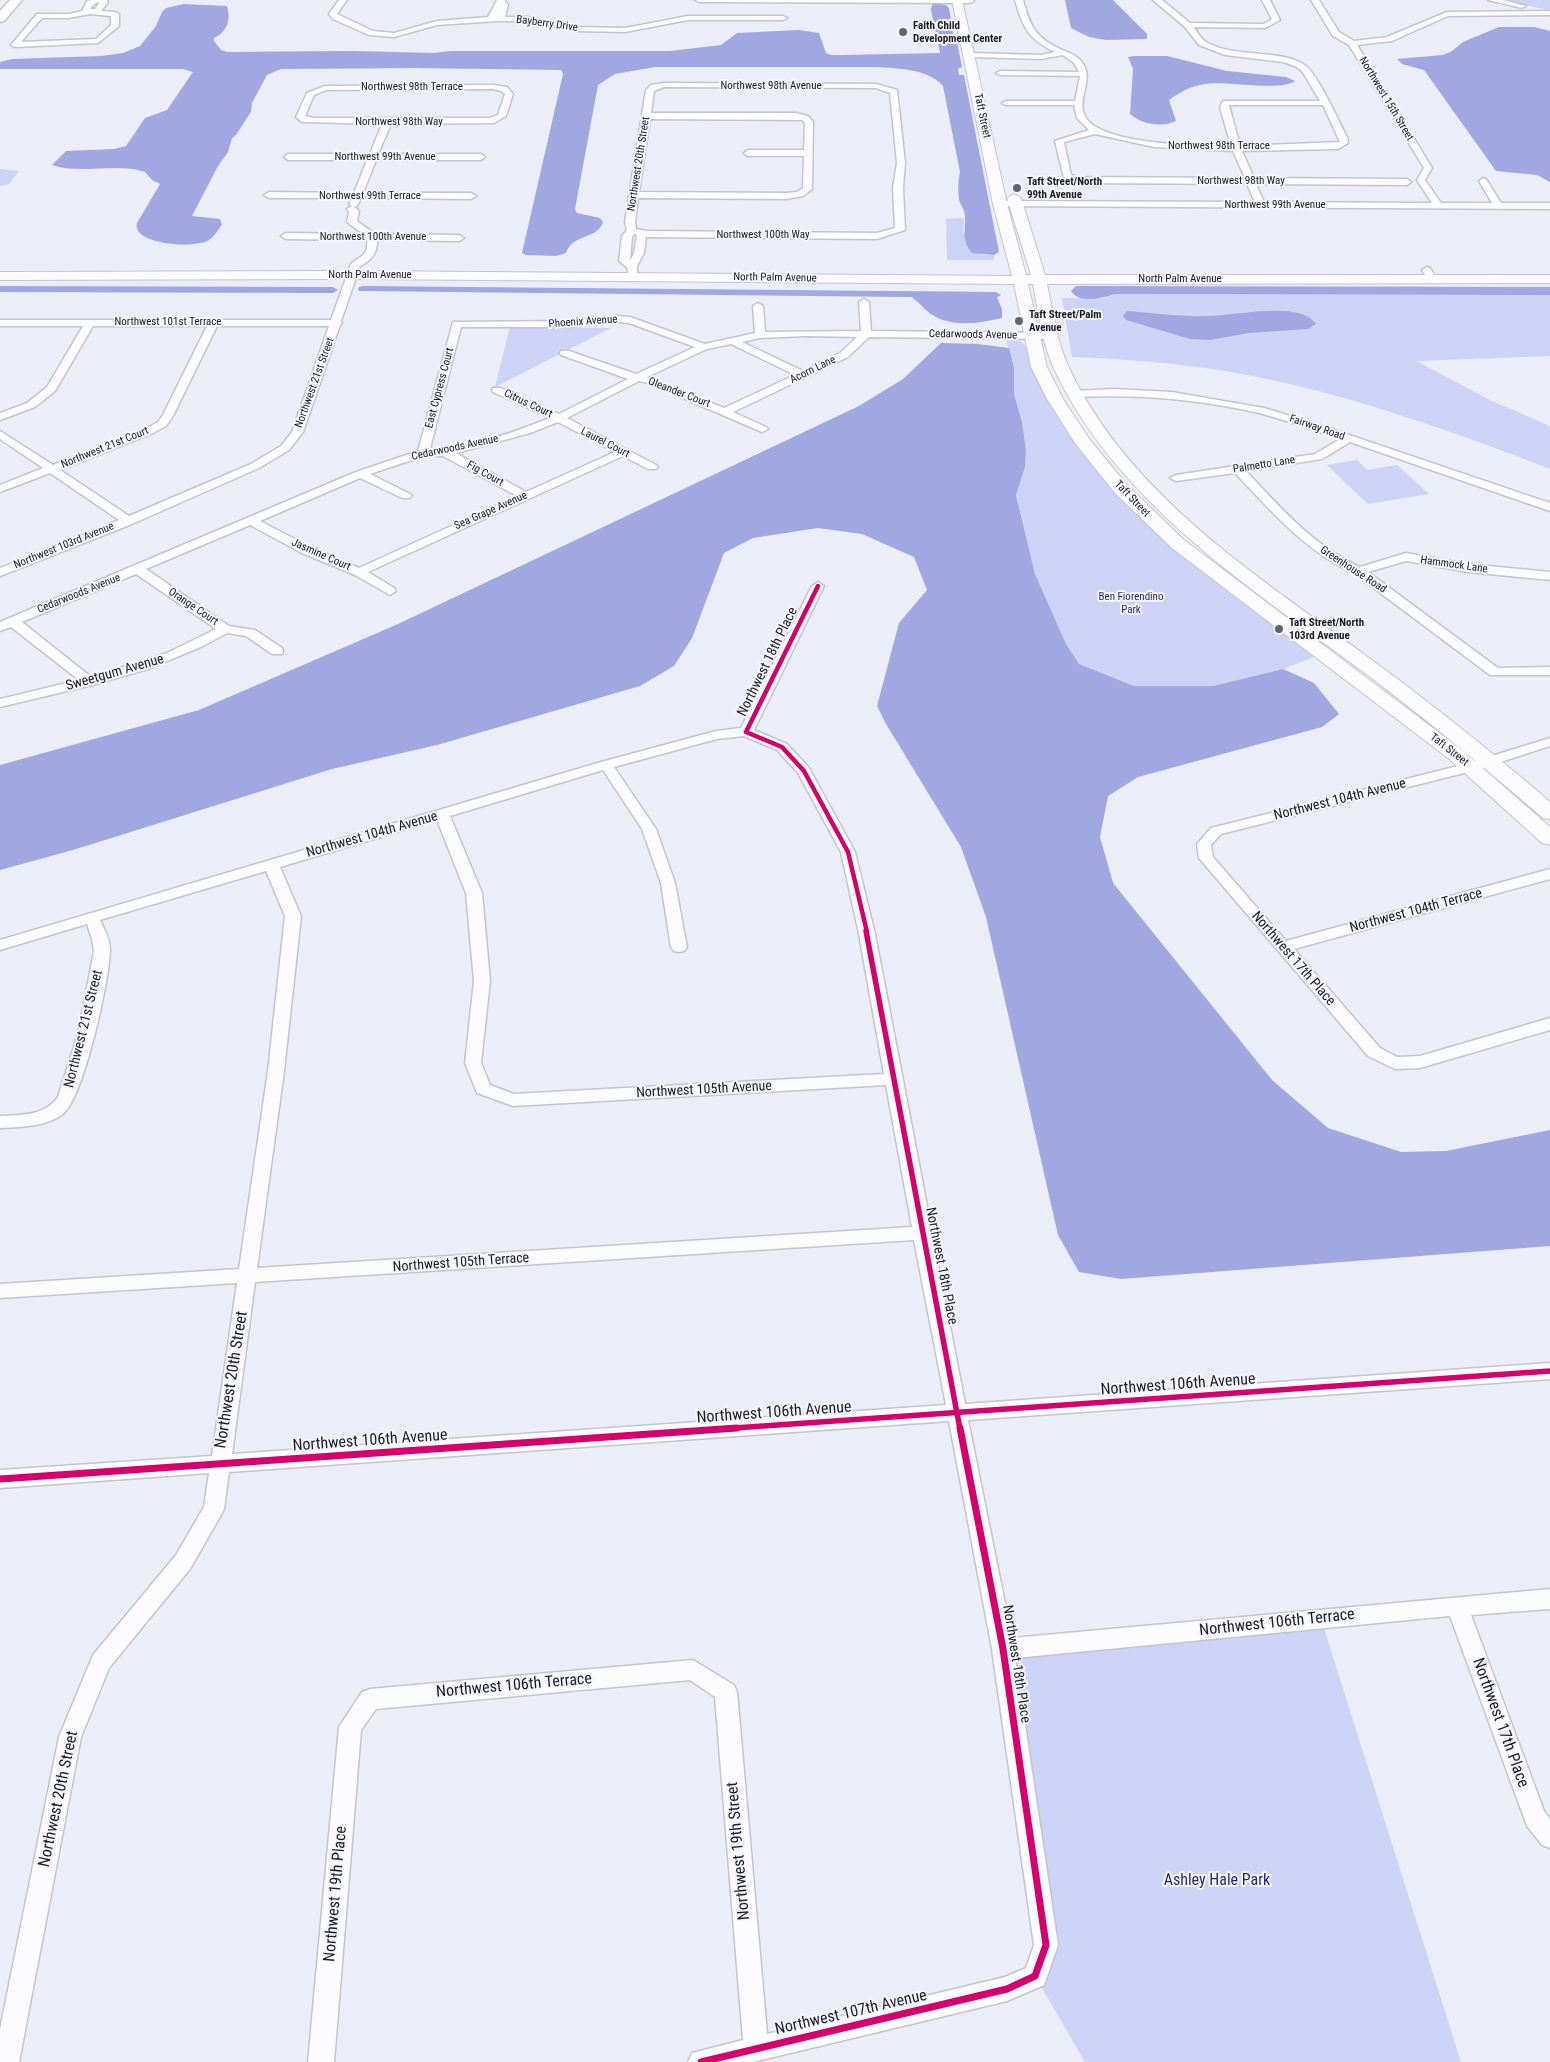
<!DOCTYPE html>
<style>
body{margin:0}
canvas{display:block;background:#ebedf8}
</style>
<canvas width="1550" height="2062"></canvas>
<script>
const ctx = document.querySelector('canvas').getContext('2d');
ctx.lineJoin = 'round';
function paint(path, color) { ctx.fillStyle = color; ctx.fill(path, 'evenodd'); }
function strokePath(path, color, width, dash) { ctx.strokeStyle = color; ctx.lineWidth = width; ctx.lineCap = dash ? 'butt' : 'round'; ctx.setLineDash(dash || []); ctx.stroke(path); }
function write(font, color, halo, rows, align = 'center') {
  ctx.font = font + ' "Roboto Condensed",sans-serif'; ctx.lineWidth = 4; ctx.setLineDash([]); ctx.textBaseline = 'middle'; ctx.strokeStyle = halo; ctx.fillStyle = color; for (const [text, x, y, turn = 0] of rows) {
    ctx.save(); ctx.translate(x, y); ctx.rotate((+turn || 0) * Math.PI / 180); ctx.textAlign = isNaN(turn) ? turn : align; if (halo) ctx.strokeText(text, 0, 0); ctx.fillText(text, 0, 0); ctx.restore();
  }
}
paint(new Path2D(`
 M1498,0H1550V10Z
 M0,169L19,171L9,184L0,186Z
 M962,218L964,219L963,232L982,255H994V260H947L946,219Z
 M1115,294L1550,295V356L1416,361L1492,401L1550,426V469C1450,430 1337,390 1231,372C1178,363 1125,359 1072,357L1062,298H1104Z
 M510,327L611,328L495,387Z
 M1005,337L1020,341L1025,345L1047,399L1070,437L1094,466L1178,544L1314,657L1283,669L1213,686H1134L1079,664L1066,644L1035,574L1016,494L1025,467L1026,450L1022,422L1014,394V366Z
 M1357,460L1367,470L1397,465L1429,494L1368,504L1327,465Z
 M1321,1619L1461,2062H1085L1035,1976L1046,1945L1003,1650Z`), '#cdd3f6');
paint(new Path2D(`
 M1065,0H1113L1147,34V39L1106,40L1089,37L1071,28Z
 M935,3L946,5L949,8L954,40L957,42L962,67L958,69L959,75H964L999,252L994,255L972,253C959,237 968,228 964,211C963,207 960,204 959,200C958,191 958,180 960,172L943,86C928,68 893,68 871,67H655L615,74L598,85L575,209L577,213L600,218L603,222C597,240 573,233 566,253L556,256L526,255L522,253L563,74L561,70L416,68L281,69L267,75L252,103L251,112L236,135L232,138L228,152L218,166L192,216L220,219L222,225C218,230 214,237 209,240C196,249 131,245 137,223L160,184L152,180L145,172C116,162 81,175 52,165L66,151L114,149L126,146L145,118L167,110L193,72L183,69H0V62L13,59L101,56L123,53L140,46L156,26L162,12L166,8L184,4L227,6C231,20 228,31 214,38V41L221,50L227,52L353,51L434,53L451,51H670L721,45L737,33L799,30L819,33L826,53L831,55H841L940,53L931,10L932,5Z
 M1499,27H1534L1550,31V182L1537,175L1496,171L1424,70L1402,64L1397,59L1443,55L1452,51L1463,42Z
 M1133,56H1167L1227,71L1286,77L1295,81C1280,92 1225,80 1205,84C1191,86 1180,92 1169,100L1176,121C1162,128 1141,124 1130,114L1133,69L1128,57Z
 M1076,286L1550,287V295L1115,294C1103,298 1078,304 1071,291Z
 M909,293L996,295L1002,309V318C972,325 941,329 920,304C916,300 911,298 909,293Z
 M1127,311C1154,313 1182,317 1208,316C1234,316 1300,300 1316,324L1308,329L1249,333L1210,340L1190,339L1126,320L1123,316Z
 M941,343L978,344L1009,348L1014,367V394L1022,422L1026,450L1025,467L1016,495L1035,574L1066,644L1079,664L1134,686H1213L1283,669L1314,683L1339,714L1322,727L1138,777L1108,796L1100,837L1113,883L1272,1080L1328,1128L1401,1152L1446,1151L1550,1130V1246L1121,1279L1079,1272L1058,1235L986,917L961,847L886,724L877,706L899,623L927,590L914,557L862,534L818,528L753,538L724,553L692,638L674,666L640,686L437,745L332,769L73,850L0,870V765L199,710L398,624L859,406L903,379Z`), '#a1a7e1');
paint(new Path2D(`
 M0,286L333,287L338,290L333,293L0,292Z
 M363,286L996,292L1001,295L996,298L359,291L358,289L359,287Z`), '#a1a7e1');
const street = new Path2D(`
 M91,0H107L108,2L101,11L115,12L119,14V26L98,43L15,47L11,45L37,14H69L82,11L87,1ZM98,2L99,3L95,9H90L93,5ZM90,14L111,16V25L96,39L21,42L42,18H69Z
 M339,0H347L337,14L339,15L373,31L394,33L437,21L488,17L497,0H505L508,5L505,17H527L577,27L625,28L688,16H783L787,18L783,20H688L625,32L577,31L527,21H498L437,25L394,37L369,35L333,19L329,14Z
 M695,0H973L974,1L970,3L699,2Z
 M1015,0H1023C1030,26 1035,37 1060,49C1067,52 1075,54 1080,60C1095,76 1080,92 1083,110C1087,146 1203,146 1231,146L1220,107L1223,101H1320L1302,71L1295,66L1283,62L1225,55L1199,45L1185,27L1153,0H1162L1190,23L1264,24L1272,19L1262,0H1270L1280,20L1265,28L1194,27C1197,32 1201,39 1206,42C1234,59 1286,48 1307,67C1320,79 1338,120 1347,137L1348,143L1338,149L1242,151L1254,178L1407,179L1411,182L1407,185L1256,184L1264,202L1432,203L1417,180L1424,168L1349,45L1333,36L1311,0H1319L1339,32L1354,41L1387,37L1447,12L1550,11V15L1448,16L1392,41L1357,45L1432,168L1425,180L1441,203H1492L1479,181L1483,178L1486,179L1501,203H1550V209L997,206L995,204L1000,201L1255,202L1247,184L1075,183L1064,178L1055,141L1089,130L1077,118L1074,105H1006L1002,103L1006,101H1075L1080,76L1000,75L996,73L1000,71L1079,72L1074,63L1063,55L1041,59L969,57L965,55L969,53L1041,55L1055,52C1028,39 1023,28 1015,0ZM1229,105H1323L1340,142L1240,146ZM1095,134L1154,147L1233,151L1245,178L1077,177L1071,175L1064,142Z
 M1488,0H1503L1526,6L1522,8Z
 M664,83L877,84L897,90L905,163L903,188L905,230L877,239L646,237L644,253L637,266V277L632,280L629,279L627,267L619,261L622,236L627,230L625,222L646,90L651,85ZM664,87L876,88L890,93L897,163L893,188L895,228L877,233L647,231L636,229L635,222L638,198L786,199L803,196L812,189L813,122L808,116L796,113H651L654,91ZM650,119L802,120L805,123L804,150H748L744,153L748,156H804L803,188L797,192L786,193L639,192ZM634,234L637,235L634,253L630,261L632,237Z
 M493,85L507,87L513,94L506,116L494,123L391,124L378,154H481L485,157L481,160H376L363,193H471L476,196L471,199L361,198L357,206L354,207L359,211L357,221L375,234L459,235L464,238L459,241L377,240C378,252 371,261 360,266L341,321L342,323L340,325L303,432L289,450L259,468L132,524L0,576V568L119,520L50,473L0,492V485L43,468L0,439V431L53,465L145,429L158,422L163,415L207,326H93L55,391L35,407L0,420V413L27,403L47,387L83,326H0V320H331L351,264C360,256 369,256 367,240L286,239L281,236L286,233L363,234L347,222L349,212L347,209L352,206L349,204L352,198H269L264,195L269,192L354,193L367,160H288L284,157L288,154H370L382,124L302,122L296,117L307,93L325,86ZM493,89L501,91L505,94L498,115L490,118H314L305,116L314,95L326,90ZM217,326H329L292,432L281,446L251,464L129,516L60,470L153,433L166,426L173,416Z
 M1427,267L1430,268L1437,279L1435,281L1432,282L1429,281L1422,270Z
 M864,299L869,302L871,331L1052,333L1057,336L1052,339L869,337L848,357L733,412L766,427L768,429L762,432L648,383L639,381L567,418L656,465L658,467L656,469H648L623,456L368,572L394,588L396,591L390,595L355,575L302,553L250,525L146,569L229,626L255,630L282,648L283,651L282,654H272L246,636L227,633L203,646L148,669L92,685L0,707V699L79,680L11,627L0,631V622L356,472L418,451L453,322L568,321L617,316L630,317L705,344L755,333L753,306L758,303L763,306L765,332L861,331L859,302ZM617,322L629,323L695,347L636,374L569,351H561L560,353L561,355L628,379L559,414L501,388H493L492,390L493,392L550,418C512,433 471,448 430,449L461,327H568ZM806,336L857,337L840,353L803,371L742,342L760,338ZM731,344L795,375L724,408L647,377L707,349ZM558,422L615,452L526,492L456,453L530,433ZM424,456H443L517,496L359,568L310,547L260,521L360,478L402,498H410L412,496L410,494L370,474ZM136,574L216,629L167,653L91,677L22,622Z
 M1114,389L1172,392L1264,408L1311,422L1550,503V511L1350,442L1322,459L1246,471C1280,507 1314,547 1360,567L1406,553L1468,564L1550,572V580L1468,572L1406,561L1368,572L1498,668L1550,667V675H1490L1355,574C1306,552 1271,511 1235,473L1176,481L1170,478L1176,475L1315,454L1340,439C1313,430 1286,420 1259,413C1199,399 1137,394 1075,397L1070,394L1075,391Z
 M818,582L824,586L754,730L787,744L809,768L855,852L875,934L965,1404L1550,1363V1379L968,1420L1012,1638L1550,1589V1609L1471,1615L1544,1811L1550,1819V1848L1542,1845L1527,1826L1450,1616L1015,1658L1058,1945L1044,1985L1007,2001L753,2062H688L692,2053L743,2040L715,1697L690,1680L376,1709L361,1730L334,2062H308L339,1727L362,1692L370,1689L693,1660L734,1685L737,1692L767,2034L1005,1977L1026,1968L1034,1945L992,1649L949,1421L229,1472L224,1509L221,1515L190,1569L109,1668L81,1737L19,2062H0V2029L59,1737L93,1655L176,1555L204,1507L209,1473L0,1488V1470L212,1456L237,1283L0,1298V1284L239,1269L268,1071L285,916L266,871L100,920C104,929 110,939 110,949C110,978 84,1097 63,1114C46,1127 20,1127 0,1128V1116C21,1115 45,1116 58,1097L78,1034L94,951L92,939L87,924L0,950V940L601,762L716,731L741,728L812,586ZM744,736L777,750L798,773L841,852L859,934L884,1074L514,1094L490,1085L481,1063L490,981L482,893L450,816L603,770L642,829L661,883L671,947L674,951L679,952L684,951L687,947L675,883L656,829L614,767L717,739ZM437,820L466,893L474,981L465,1063L477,1093L513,1106L886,1085L912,1227L257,1268L284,1071L301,916L280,867ZM914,1240L946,1405L232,1454L255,1282Z
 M1550,738V746L1476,770L1221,834L1211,845L1213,857L1286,941L1550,869V879L1294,949L1380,1048L1397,1057L1420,1056L1550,1018V1030L1420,1068L1395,1069L1368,1056L1199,858L1197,844L1211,828L1466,764Z`);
const secondary = new Path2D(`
 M952,0H962L1007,204L1026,275H1031L1007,198L1014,194L1021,198L1045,275H1550V283L1047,284C1053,312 1057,342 1069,368C1129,495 1256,575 1365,655C1423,697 1479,742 1534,788L1550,802V819L1543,818C1480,764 1417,711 1350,662C1239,580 1115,498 1054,369C1042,342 1038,312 1033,284H1028L1047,367L1063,399L1090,440L1127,485L1184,540L1462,750L1550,827V845L1542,843L1448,758L1172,548L1115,493L1075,443L1047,399L1031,367L1014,284L352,279L0,280V272L352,271L1012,276L993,204Z`);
const primary = new Path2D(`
 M10,0H22L4,21L0,22V11Z`);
strokePath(street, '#c2c4cf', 3);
strokePath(secondary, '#c2c4cf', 2);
strokePath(primary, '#c2c4cf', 3);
paint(street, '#fcfcfe');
paint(secondary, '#fcfcfe');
paint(primary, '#fcfcfe');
strokePath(new Path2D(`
 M818,586L746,732L782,747L804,771L848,852L867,932`), '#d6006c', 4.5);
strokePath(new Path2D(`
 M866,931L960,1429
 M720,1429L1550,1371`), '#d6006c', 5.5);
strokePath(new Path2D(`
 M0,1479L737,1428
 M701,2062L1007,1989L1035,1976L1046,1945L1003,1649L960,1428`), '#d6006c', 7);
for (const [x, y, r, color] of [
 [903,32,5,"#626470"],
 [1017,188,5,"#626470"],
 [1019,321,5,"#626470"],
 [1279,629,5,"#626470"]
]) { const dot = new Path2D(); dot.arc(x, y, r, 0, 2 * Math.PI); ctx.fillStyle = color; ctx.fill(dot); strokePath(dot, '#f6f7fe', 2); }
write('11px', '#191b26', '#f6f7fe', [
 ["Bayberry Drive",547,24,8],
 ["Northwest 98th Avenue",771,86],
 ["Northwest 98th Terrace",412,87],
 ["Northwest 15th Street",1386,99,59],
 ["Taft Street",982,116,78],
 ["Northwest 98th Way",399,122],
 ["Northwest 98th Terrace",1219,146],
 ["Northwest 99th Avenue",385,157],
 ["Northwest 20th Street",639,164,-81],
 ["Northwest 98th Way",1241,181],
 ["Northwest 99th Terrace",370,196],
 ["Northwest 99th Avenue",1275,205],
 ["Northwest 100th Way",763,235],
 ["Northwest 100th Avenue",373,237],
 ["North Palm Avenue",370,275],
 ["North Palm Avenue",775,278,1],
 ["North Palm Avenue",1180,279],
 ["Northwest 101st Terrace",168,322],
 ["Phoenix Avenue",583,322,-4],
 ["Cedarwoods Avenue",973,335,1],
 ["Acorn Lane",813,370,-26],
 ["Northwest 21st Street",315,383,-70],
 ["East Cypress Court",440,388,-75],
 ["Oleander Court",679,393,21],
 ["Citrus Court",528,404,25],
 ["Fairway Road",1317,428,19],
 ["Laurel Court",605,443,27],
 ["Northwest 21st Court",105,448,-22],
 ["Cedarwoods Avenue",455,448,-12],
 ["Palmetto Lane",1264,465,-9],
 ["Fig Court",485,474,29],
 ["Taft Street",1132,499,46],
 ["Sea Grape Avenue",491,511,-24],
 ["Northwest 103rd Avenue",64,546,-22],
 ["Jasmine Court",321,555,24],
 ["Hammock Lane",1454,565,8],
 ["Greenhouse Road",1353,570,33],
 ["Cedarwoods Avenue",79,594,-22],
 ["Orange Court",193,607,34],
 ["Taft Street",1449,750,38]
]);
write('bold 11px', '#191b26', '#f6f7fe', [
 ["Faith Child",913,26],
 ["Development Center",913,39],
 ["Taft Street/North",1027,182],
 ["99th Avenue",1027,195],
 ["Taft Street/Palm",1029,315],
 ["Avenue",1029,328],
 ["Taft Street/North",1289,623],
 ["103rd Avenue",1289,636]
], 'left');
write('11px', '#271f79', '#f6f7fe', [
 ["Ben Fiorendino",1131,597],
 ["Park",1131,610]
]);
write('14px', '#191b26', '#f6f7fe', [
 ["Northwest 18th Place",768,662,-64],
 ["Sweetgum Avenue",115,673,-16],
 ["Northwest 104th Avenue",1340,800,-14],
 ["Northwest 104th Avenue",372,835,-16],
 ["Northwest 104th Terrace",1416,911,-15],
 ["Northwest 17th Place",1293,959,49],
 ["Northwest 21st Street",84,1029,-76],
 ["Northwest 105th Avenue",704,1090,-3],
 ["Northwest 105th Terrace",461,1263,-4],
 ["Northwest 18th Place",941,1266,79],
 ["Northwest 18th Place",1016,1664,81]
]);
write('16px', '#191b26', '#f6f7fe', [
 ["Northwest 20th Street",232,1380,-81],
 ["Northwest 106th Avenue",1178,1385,-4],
 ["Northwest 106th Avenue",774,1413,-4],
 ["Northwest 106th Avenue",370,1441,-4],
 ["Northwest 106th Terrace",1277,1623,-6],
 ["Northwest 106th Terrace",514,1686,-5],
 ["Northwest 17th Place",1500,1723,70],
 ["Northwest 20th Street",59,1799,-78],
 ["Northwest 19th Street",739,1851,-95],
 ["Northwest 19th Place",336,1894,-85],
 ["Northwest 107th Avenue",851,2013,-13]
]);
write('16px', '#271f79', '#f6f7fe', [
 ["Ashley Hale Park",1217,1881]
]);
</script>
